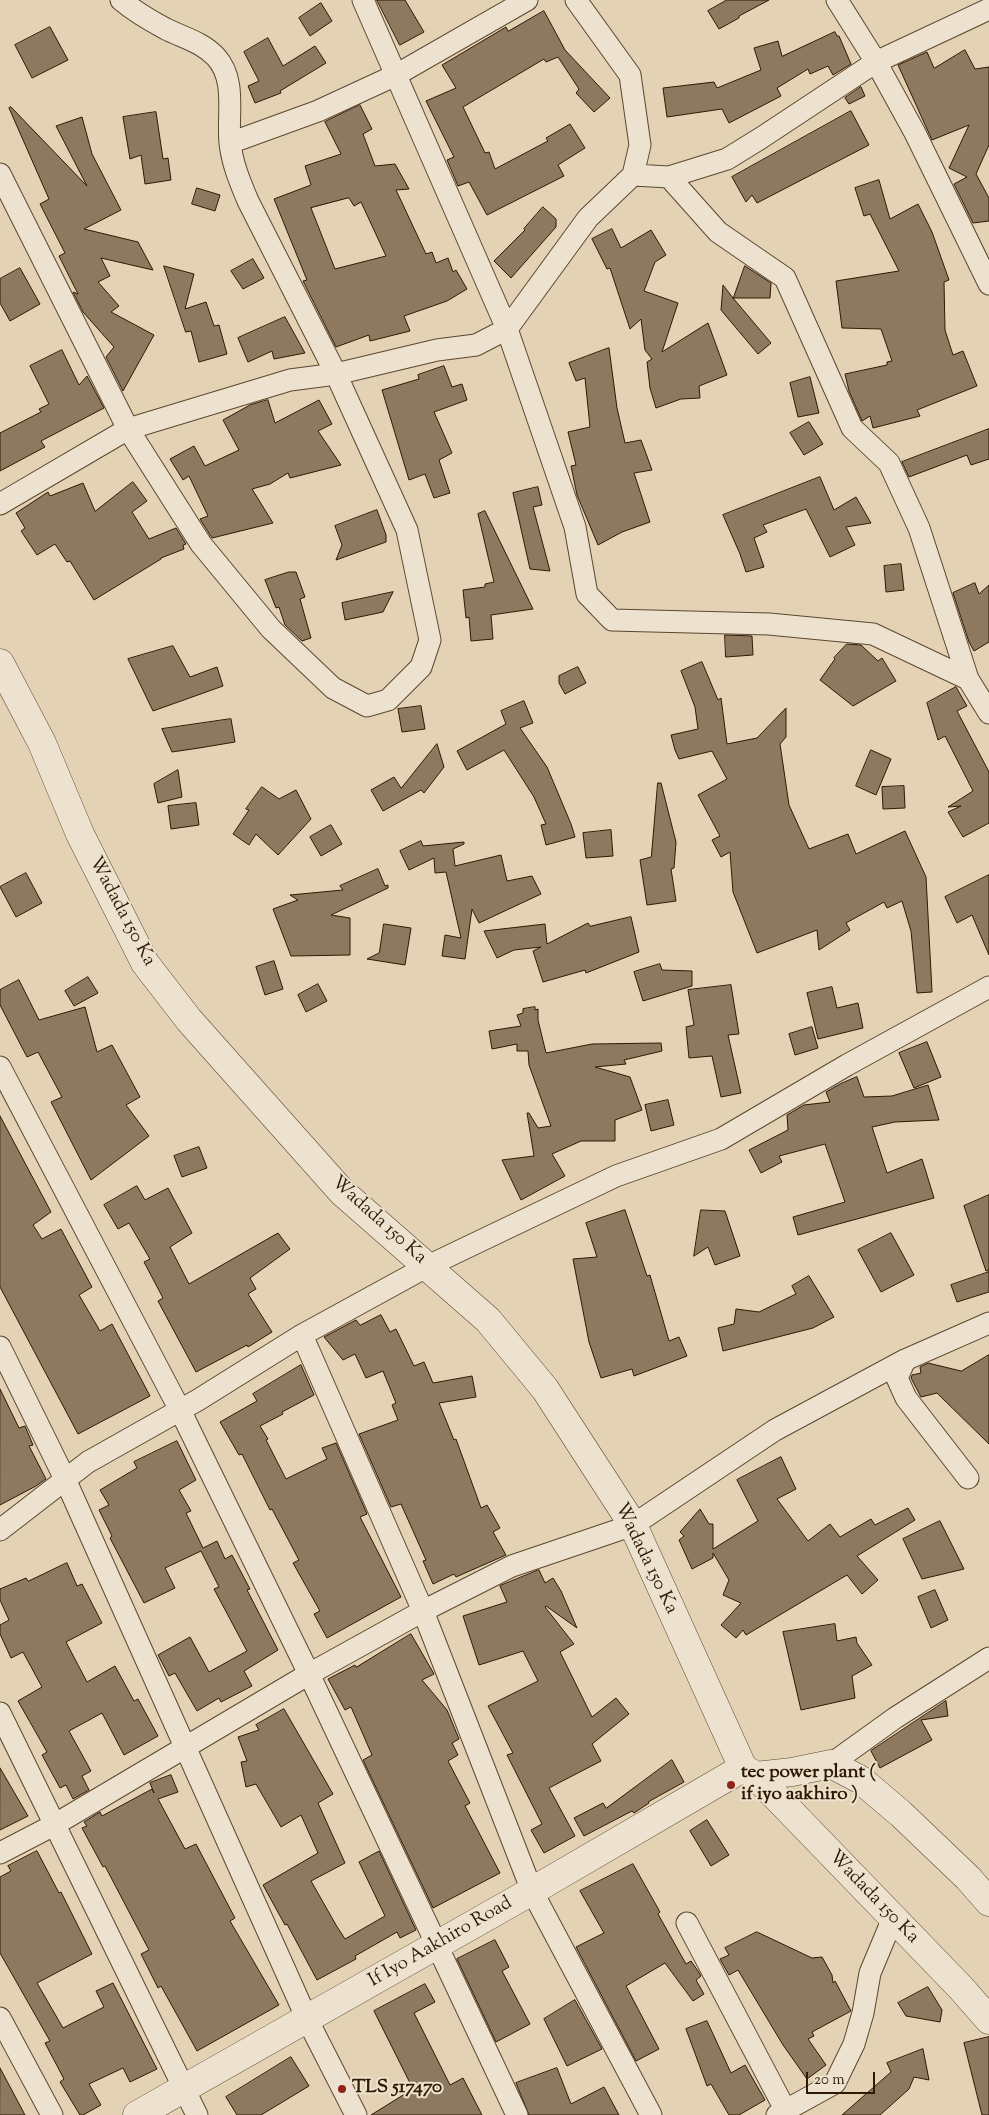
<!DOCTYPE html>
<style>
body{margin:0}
#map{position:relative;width:989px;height:2115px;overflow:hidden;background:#e4d2b5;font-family:"Sorts Mill Goudy",serif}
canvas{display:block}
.scale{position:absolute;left:806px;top:2072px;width:69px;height:22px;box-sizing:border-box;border:2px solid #2f1902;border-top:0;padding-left:6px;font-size:15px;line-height:18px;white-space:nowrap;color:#2f1902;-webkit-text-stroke:4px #ede2cf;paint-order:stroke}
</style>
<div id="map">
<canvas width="989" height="2115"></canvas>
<div class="scale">20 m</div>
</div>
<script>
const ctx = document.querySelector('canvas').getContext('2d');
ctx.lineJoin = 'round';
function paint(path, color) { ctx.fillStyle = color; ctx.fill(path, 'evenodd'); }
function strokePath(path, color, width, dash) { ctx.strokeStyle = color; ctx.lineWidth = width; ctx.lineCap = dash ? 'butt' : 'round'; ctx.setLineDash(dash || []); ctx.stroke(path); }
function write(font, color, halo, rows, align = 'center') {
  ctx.font = font + ' "Sorts Mill Goudy",serif'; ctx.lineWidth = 4; ctx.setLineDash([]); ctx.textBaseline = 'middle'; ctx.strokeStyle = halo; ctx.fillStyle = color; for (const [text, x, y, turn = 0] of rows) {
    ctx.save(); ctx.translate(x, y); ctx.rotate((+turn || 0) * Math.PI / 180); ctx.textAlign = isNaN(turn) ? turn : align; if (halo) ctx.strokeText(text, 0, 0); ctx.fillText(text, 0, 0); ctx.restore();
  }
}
const building = new Path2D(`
 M377,0H405L424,32L400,45Z
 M727,0H769L739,16V18L719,29L708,11Z
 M321,3L332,21L310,36L299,18Z
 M544,11L565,50L610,98L594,112L576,93L579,89L558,57L546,62L544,59L463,107L485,153L489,152L495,169L548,141L546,138L570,124L585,148L558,165L564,176L487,215L469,182L458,186L447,160L454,157L426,101L456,88L442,65L506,27L508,31Z
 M50,27L68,60L32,78L15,45Z
 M835,32L837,36H839L851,64L833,75L828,66L810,74L808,69L777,88L781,96L729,123L722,109L667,117L663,88L714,82L717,88L761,70L754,48L778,41L782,56Z
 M268,38L283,66L315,46L326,63L280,91L281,93L255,103L248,86L259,81L244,52Z
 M965,50L975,69L989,67V145L976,174L989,198V221L973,223L954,184L967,177L949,168L969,125L932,140L898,65L927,52L934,68Z
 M861,87L865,96L849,104L845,98Z
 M360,105L372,129L363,134L375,166L395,164L409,189L396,190L426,254L432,252L436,263L448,258L453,272L456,270L467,289L447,301L404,316L410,331L370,341L369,335L336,347L303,281L307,280L274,199L311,185L305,166L341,154L325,122ZM349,198L354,206L361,202L386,256L335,269L311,208Z
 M11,107L87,186L56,126L82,117L92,154L121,210L84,229L138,242L153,270L101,258L110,276L98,282L119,306L111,312L154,335L123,391L106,357L114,347L83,312L73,292L78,294L59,256L65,253L40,204L49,199L9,108Z
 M851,111L869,145L757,203L752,195L746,202L732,177Z
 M156,112L163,159L168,158L171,180L145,184L141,155L130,159L123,117Z
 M879,180L890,219L918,204L932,232L949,280L944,282L945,330L953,355L963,351L977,386L917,410L920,416L873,428L870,416L862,421L849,391L845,374L887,365V362L892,361L881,329L842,328L836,281L899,271L870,214L864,216L855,188Z
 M197,188L220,195L215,211L192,204Z
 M543,207L556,219V227L511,278L494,261L525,230L524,229Z
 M612,229L621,248L651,230L666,255L655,262L644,291L678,303L662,352L708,323L727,375L699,386L700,398L681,399L656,408L650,388L647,362L652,359L645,350L641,319L630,329L610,268L607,269L592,239Z
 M253,259L264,278L243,289L231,271Z
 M164,266L194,274L185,309L206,302L214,326L219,325L227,354L199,362L191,331L186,332Z
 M745,266L771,283L770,298H733L771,343L758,354L721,310L723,285L733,298Z
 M20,268L40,304L10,321L0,303V279Z
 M285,317L305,353L274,359L272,351L248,362L238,338Z
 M609,348L617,408L625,443L641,440L652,470L634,473L650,522L622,532L598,545L577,495L571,466L576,465L568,432L590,427L585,378L576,381L569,363Z
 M62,350L79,385L87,376L104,408L41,441L45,447L0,471V433L41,412L39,409L49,404L30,366Z
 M444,366L452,387L462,384L467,400L434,412L452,453L439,460L450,493L434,498L425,474L409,480L382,390L419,379L418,375Z
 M810,377L819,413L798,417L790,383Z
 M268,400L275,423L319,400L332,424L318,431L341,465L290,478L288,473L270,484L252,489L273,523L212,538L200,519L208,516L189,476L183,480L170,459L194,446L205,466L239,450L223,420L250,405Z
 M809,422L823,444L804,455L790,433Z
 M989,429V459L971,465L967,455L909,477L902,462Z
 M820,477L834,510L856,497L871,523L846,527L855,545L830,557L806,509L763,525L767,532L754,538L764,567L746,572L740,554L723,515Z
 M133,482L147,501L132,512L149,539L176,528L186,544L183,545L184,549L161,558V559L94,600L70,561L67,562L55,544L37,555L21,531L25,528L16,513L48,492L50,496L83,483L95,511Z
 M538,487L542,505L533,507L550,571L530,569L513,493Z
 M377,510L386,535V542L336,560L342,545L335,526Z
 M485,511L533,609L491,615L493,639L471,641L469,617L466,618L463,590L485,587V584L494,582L478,514Z
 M901,564L904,590L886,592L884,566Z
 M289,572H296L305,597L300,599L311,638L302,641L285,625L279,607L276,608L265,580Z
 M975,583L979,594L989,585V642L974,651L969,642L953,593Z
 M393,592L383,612L345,620L342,603Z
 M725,635L752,636L753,655L726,657Z
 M847,644L861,645L878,661L882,658L896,681L853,706L820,680L835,659L834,658Z
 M173,646L190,677L217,667L223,686L153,711L128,659Z
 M702,662L718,700L721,698L727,744L757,738L786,708V737L780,744L789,805L809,849L848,834L856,854L905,831L926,877L932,992L917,993L911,931L902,901L887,908L884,902L846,923L850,930L819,950L817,930L757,953L733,892L730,852L721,857L712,840L720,836L698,795L727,779L712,751L679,759L675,750L671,735L698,729L695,707L681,671Z
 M578,667L586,683L565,694L559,683V676Z
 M956,687L967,706L957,711L989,772V823L963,837L948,812L961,806L948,807L973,791L945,736L938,740L927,703Z
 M524,701L533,723L520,728L547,767L571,824L575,837L546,845L541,825L546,824L534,797L504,750L467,770L457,751L506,724L501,711Z
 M421,706L425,729L402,732L398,709Z
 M231,719L235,742L199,748L172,752L162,729Z
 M437,744L444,767L424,793L421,790L383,811L371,790L394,777L401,788Z
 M871,750L891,759L876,795L856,786Z
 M178,770L182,797L158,803L154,784Z
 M658,783H661L676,842L674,868L671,869L676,901L647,905L640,860L651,857Z
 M904,786L905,808L883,809L882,787Z
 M262,787L279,799L296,790L311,819L278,855L256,834L249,845L233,834L249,810L246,809Z
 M196,803L199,825L171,829L168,806Z
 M331,825L342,844L321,856L310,837Z
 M611,830L613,856L586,858L583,833Z
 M421,841L423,846L464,842V844L453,849L455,866L501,855L507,881L532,876L541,894L479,923L472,909L465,959L442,956L445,935L461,938L446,872L435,873L434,858L409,870L400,851Z
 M378,869L385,886L388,885V888L331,915L350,918V955L291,956L273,909L298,900L290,895L343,890L340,886Z
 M26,873L42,903L16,917L0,887Z
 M989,875V955L972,915L957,923L945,897Z
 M631,917L639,952L586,973L585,970L543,982L533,951L541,947L514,950L497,958L484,931L545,924L547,944L588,923L590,926Z
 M384,924L411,928L405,965L367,959L379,953Z
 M274,961L283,989L265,995L256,967Z
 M660,964L662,970L692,971V986L643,1001L634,972Z
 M88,977L98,993L74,1006L65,991Z
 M19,980L39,1020L85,1007L97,1052L112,1045L140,1097L126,1105L149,1136L91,1180L51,1102L62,1097L38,1052L27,1057L0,1005V990Z
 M318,984L327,1001L306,1012L298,995Z
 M731,985L739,1034L728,1035L741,1093L721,1097L712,1056L689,1058L686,1027L694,1025L688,990Z
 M832,987L837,1008L858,1003L863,1028L818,1039L807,993Z
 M535,1007V1010L538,1009V1020L546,1053L592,1044L661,1043L662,1051L624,1060L626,1064L595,1067L630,1077L642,1110L615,1120V1141H581L552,1154L565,1176L521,1200L502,1160L534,1156L527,1113H529L538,1128L551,1126L529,1065L528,1051H517V1044L492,1049L489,1031L521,1026L517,1015L523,1013V1009Z
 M812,1027L818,1048L795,1055L789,1034Z
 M927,1042L941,1077L914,1088L899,1053Z
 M857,1077L864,1097L892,1096L928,1085L939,1120L895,1122L872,1127L887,1173L922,1159L934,1198L798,1235L793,1217L845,1202L825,1144L779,1156L782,1162L761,1173L749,1150L788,1130L787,1115L804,1105L830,1102L826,1092L840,1084Z
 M668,1100L674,1125L651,1131L645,1105Z
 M0,1116L51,1212L33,1225L42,1239L61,1229L92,1287L79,1295L100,1331L112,1324L150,1396L78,1434L0,1287Z
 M199,1147L207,1168L182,1177L174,1156Z
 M137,1186L145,1200L168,1188L192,1233L170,1247L189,1284L278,1233L290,1249L250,1278L256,1289L248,1294L272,1332L248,1347L247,1345L196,1372L158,1301L163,1298L144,1262L150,1259L129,1223L118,1229L104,1205Z
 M989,1195V1270L986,1271L964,1206Z
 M625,1210L647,1276L650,1275L669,1341L679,1337L687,1356L634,1376L632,1369L601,1378L589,1342L573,1259L597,1257L586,1223Z
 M701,1210L725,1211L740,1256L715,1265L708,1247L694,1256Z
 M891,1233L914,1275L881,1292L858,1250Z
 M989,1272V1292L957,1302L951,1285Z
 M809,1276L834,1317L813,1328L723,1351L718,1328L734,1324L736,1309L759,1312L796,1294L792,1286Z
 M381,1315L390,1332L396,1329L414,1366L424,1362L433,1383L472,1376L476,1397L439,1403L454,1440L456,1439L481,1508L487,1505L500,1528L493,1532L506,1555L456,1577L454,1574L433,1584L423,1561L426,1560L401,1504L391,1507L359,1434L398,1420L392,1405L396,1403L383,1371L366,1378L355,1354L343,1360L324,1337L356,1320L360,1325Z
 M989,1355V1444L937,1393L921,1397L911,1378L912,1375L921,1373L920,1367L928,1363L961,1371Z
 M301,1365L314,1395L282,1412L283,1414L260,1426L268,1439L266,1440L286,1479L327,1459L322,1448L336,1443L367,1514L360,1517L401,1597L327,1638L314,1614L320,1611L293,1563L299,1560L272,1509L270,1510L242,1454L239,1455L220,1422L257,1401L253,1394Z
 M0,1389L19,1428L25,1426L33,1445L29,1446L46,1479L36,1486L0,1505Z
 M177,1441L196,1480L179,1490L191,1511L186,1513L203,1548L217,1541L225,1559L232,1555L250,1589L247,1590L278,1650L244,1671L252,1686L221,1702L219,1698L197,1711L175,1673L169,1676L158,1655L190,1637L209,1672L247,1651L214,1589L219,1587L201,1551L165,1568L175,1588L144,1603L110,1538L112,1536L99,1510L109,1505L100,1490L137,1468L134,1462Z
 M781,1457L796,1489L777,1499L808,1541L830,1524L840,1537L871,1519L875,1525L908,1508L915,1520L857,1556L878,1580L862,1594L847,1575L746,1635L743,1630L736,1638L721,1625L741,1603L723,1595L729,1580L713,1553V1558L692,1569L679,1540L684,1536L680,1532L700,1509L709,1524H713V1549L758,1521L737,1480Z
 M940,1521L964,1569L922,1579L903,1539Z
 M67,1563L77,1586L82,1584L102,1623L66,1642L87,1682L115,1666L134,1701L138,1699L158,1736L124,1755L102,1713L69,1731L91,1771L82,1776L89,1790L73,1799L66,1785L60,1788L42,1755L47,1752L18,1701L42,1687L23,1652L11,1658L0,1634V1625L9,1620L0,1600V1589L26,1578L28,1581Z
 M539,1570L545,1583L553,1578L561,1591L577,1628L546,1606L545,1607L574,1644L560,1652L592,1717L616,1698L629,1714L592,1744L601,1761L549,1788L575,1836L544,1853L531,1830L542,1824L507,1755L513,1753L488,1706L538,1681L523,1651L479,1665L463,1616L507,1602L500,1586Z
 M935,1590L948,1620L931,1628L918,1597Z
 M835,1624L837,1641L856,1637L857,1643L872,1665L852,1676L855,1698L801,1710L783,1632Z
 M411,1634L434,1674L422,1680L447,1710L459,1739L452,1743L458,1755L448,1761L470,1803L465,1806L500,1873L433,1908L363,1760L372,1755L351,1707L345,1710L328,1679L355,1665L356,1667Z
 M946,1701L948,1716L921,1720L932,1740L880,1768L871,1751Z
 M284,1709L333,1794L318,1803L345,1863L311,1881L336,1925L345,1939L385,1916L359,1862L379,1851L416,1930L400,1938L397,1932L355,1956L356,1959L317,1980L287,1924L285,1925L263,1885L318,1853L301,1815L281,1827L256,1784L246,1787L241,1762L247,1761L238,1737L259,1730L256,1725Z
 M672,1760L684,1782L648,1802L649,1803L634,1813L632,1811L584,1836L574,1818L603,1803L606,1808Z
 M0,1768L28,1816L0,1830Z
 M171,1775L178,1792L158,1799L185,1849L196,1844L235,1918L230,1921L279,2005L197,2051L161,1986L158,1988L141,1954L149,1950L105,1866L103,1867L82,1828L87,1826L84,1822L100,1812L102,1816L152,1789L154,1793L150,1783Z
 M707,1820L729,1855L711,1866L690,1831Z
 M37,1851L59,1893L61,1892L92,1954L37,1983L63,2028L104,2007L96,1991L113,1983L157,2069L130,2082L123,2068L89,2084L101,2105L83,2115H80L60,2082L64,2079L45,2043L50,2041L0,1953V1877L11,1871L8,1866Z
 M633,1864L660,1912L658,1914L686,1964L691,1961L698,1971L701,1976L696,1980L704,1994L693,2001L665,1963L626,1986L659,2049L636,2061L576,1947L604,1933L580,1891Z
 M757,1932L812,1958L822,1957L832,1975L833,1983L835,1981L851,2011L812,2032L814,2036L808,2039L826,2065L807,2079L783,2045L738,1970L729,1975L720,1959L729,1955L725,1948Z
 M495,1940L509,1967L502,1971L530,2024L496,2042L457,1959Z
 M425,1984L435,2002L414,2013L450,2085L463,2078L482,2115H371L413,2089L374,2011Z
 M928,1987L942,2010L940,2022L906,2016L898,2003Z
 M575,2000L602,2049L567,2066L544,2019Z
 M707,2021L731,2073L745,2065L765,2100L739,2115H729L711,2084L707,2086L686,2029Z
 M989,2037V2115H982L964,2043Z
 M923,2049L929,2080L914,2077L909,2089L880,2115H842L891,2072L887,2063Z
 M291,2057L309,2086L261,2115H237L226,2097Z
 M0,2068L25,2115H0Z
 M557,2068L571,2104L604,2087L619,2115H529L516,2083Z`);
paint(building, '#8d795f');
strokePath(building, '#2f1902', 1);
const minor = new Path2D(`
 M363,0L507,329L575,527L587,594L612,620L769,624L873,634L968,679L989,713
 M837,0L876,62L915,133L989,284
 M230,143L318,111L396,75L527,0
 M0,174L128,429L201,544L271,629L333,688L367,706L388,700L421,667L430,640L407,530L336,374L248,201C240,182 232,163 230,143C227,115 237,80 216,57C202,42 184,38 166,29C151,21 134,11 121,0
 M633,175L669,177L727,159L761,138L876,62L989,9
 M669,177L718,232L785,278L852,428L889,463L919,528L968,679
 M0,504L128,429L290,380L336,374L437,350L476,345L507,329L588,218L633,175L640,145L630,75L576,0
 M0,1067L180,1410L309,1674L517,2115
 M302,1335L423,1611L532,1891L651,2115
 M0,1347L65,1479L307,2019L356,2115
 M968,1478L906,1398L897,1378L905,1360L989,1323
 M0,1530L88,1462L198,1400L302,1335L428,1266L616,1176L721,1139L847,1065L989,987
 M0,1713L197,2115
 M831,1764L895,1718L989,1658
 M0,1853L54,1825L309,1674L423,1611L512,1566L633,1525L775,1430L905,1360
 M687,1923L788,2115
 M0,2018L52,2115
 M777,2115L835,2083L854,2044L863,2013L870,1973L893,1918`);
const tertiary = new Path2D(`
 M0,663L42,743L80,834L145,963L189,1020L342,1192L488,1320L545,1389L633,1525L743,1768L756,1776L961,1988L989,2020
 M756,1776L792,1772L831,1764L861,1780L901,1814L968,1878L989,1902
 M137,2115L532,1891L743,1768`);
strokePath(minor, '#5c472f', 23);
strokePath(tertiary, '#5c472f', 29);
strokePath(minor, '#ede2cf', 21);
strokePath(tertiary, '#ede2cf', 28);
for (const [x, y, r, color] of [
 [731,1785,5,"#8f2418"],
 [342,2089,5,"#8f2418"]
]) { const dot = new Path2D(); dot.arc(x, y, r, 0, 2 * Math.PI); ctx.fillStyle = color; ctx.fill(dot); strokePath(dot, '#ede2cf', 2); }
write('19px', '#2f1902', '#ede2cf', [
 ["Wadada 150 Ka",121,912,62],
 ["Wadada 150 Ka",378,1221,42],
 ["Wadada 150 Ka",645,1559,64],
 ["Wadada 150 Ka",873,1898,46],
 ["If Iyo Aakhiro Road",441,1943,-30]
]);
write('bold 19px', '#2f1902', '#ede2cf', [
 ["tec power plant (",741,1774],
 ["if iyo aakhiro )",741,1796],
 ["TLS 517470",352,2089]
], 'left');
</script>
